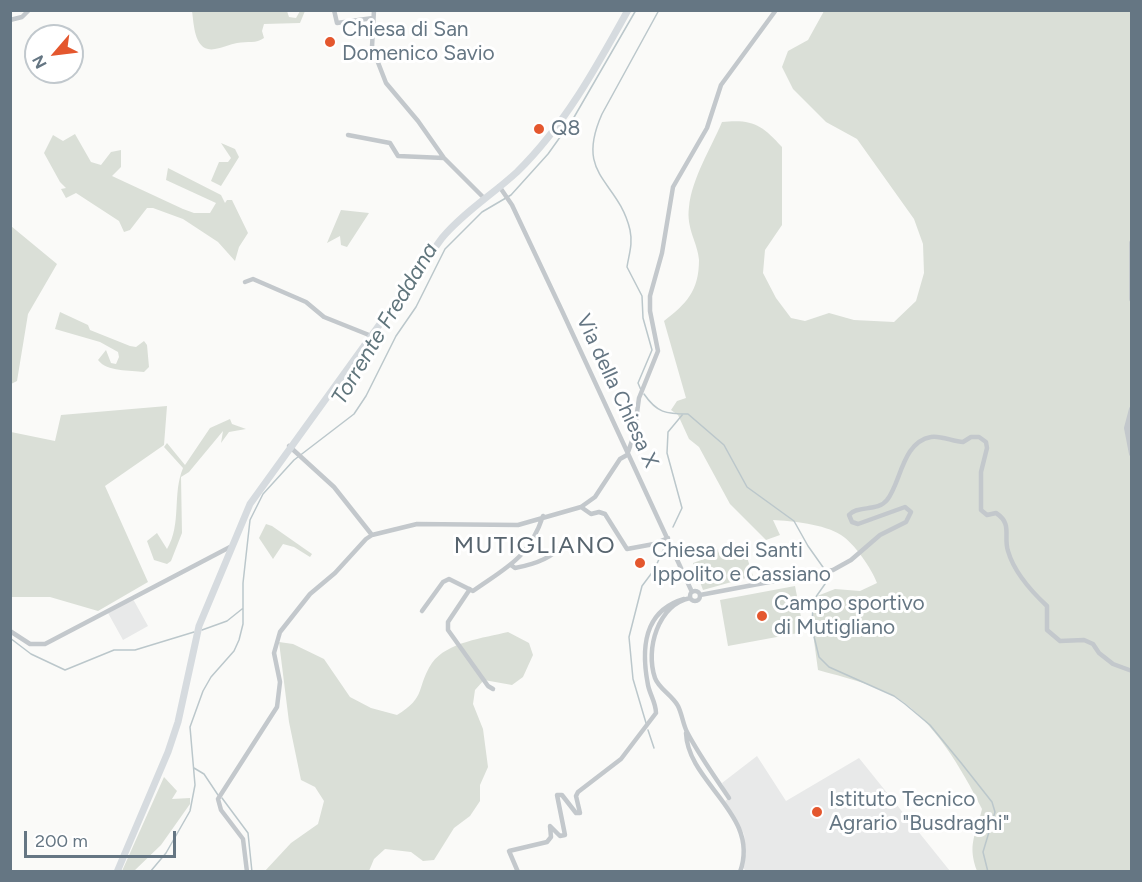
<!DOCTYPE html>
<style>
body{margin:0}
#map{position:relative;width:1142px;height:882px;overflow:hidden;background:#fafaf8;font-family:Figtree,sans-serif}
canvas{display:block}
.frame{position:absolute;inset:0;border:12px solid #657683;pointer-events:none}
.north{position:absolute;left:24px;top:24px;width:60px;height:60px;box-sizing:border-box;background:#fff;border:2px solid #c1c8cd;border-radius:50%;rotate:242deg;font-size:16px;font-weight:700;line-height:24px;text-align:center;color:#657683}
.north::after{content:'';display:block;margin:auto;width:21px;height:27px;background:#e4572e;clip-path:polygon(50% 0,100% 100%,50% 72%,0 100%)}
.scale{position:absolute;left:24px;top:831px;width:152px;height:27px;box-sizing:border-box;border:3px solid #657683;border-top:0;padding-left:8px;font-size:18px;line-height:21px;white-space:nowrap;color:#657683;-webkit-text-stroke:4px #fff;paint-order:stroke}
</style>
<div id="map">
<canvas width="1142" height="882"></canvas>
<div class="frame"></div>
<div class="north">N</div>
<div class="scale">200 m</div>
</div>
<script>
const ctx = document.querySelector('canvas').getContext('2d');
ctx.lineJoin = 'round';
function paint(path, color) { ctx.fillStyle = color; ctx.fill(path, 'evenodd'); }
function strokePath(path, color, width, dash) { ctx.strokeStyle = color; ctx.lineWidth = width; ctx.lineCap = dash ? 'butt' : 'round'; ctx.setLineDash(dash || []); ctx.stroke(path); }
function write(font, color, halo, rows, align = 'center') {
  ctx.font = font + ' Figtree,sans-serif'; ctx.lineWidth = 6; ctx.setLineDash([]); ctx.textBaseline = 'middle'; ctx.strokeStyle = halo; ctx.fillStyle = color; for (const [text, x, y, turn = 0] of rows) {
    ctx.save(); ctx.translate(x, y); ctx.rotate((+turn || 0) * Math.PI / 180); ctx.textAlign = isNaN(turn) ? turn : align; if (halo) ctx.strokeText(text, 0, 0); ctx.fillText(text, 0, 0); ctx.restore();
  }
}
paint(new Path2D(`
 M133,599L148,626L123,640L108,613Z
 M757,756L786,801L859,758L950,871H746L742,867L746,854L744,834L725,801L729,798L722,783Z`), '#e8e9e9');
paint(new Path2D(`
 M192,11H287L289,17L296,18L300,11H305L300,23L264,24L262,31L264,38C256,44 248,41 237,43C230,44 223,48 215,49C194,53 194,24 192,11Z
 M824,11H1131V871H977C967,844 976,835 982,809C962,769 934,721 896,697C873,684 843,677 818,670L812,626V598L835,589L860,591L877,583C872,569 854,543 841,535C824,524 792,521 773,520L780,535L766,540L730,504L699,447L689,439L678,415L671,410L677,401L686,398L664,321C686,304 699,291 699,260C698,243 686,229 689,207C692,178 711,148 722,122C753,119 762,125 782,147V225L765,250L763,273L776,298L791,318L805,321L829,313L854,320L894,322L916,301L924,273L923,244L914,219L857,139L826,122L793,89L782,67L788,51L808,40Z
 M75,134L91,162L101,165L111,152L121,150V167L112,176L183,209L194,213H210L216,203L166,180L168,168L221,195L225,203L227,200H232L248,233L239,247L235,261L218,242L183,219L153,208H147L130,230L124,232L119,221L76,193L66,198L61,189L66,188L60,182L44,153L53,135L63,141Z
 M221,143L235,149L239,157L221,186L211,181L219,162H228L231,158Z
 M341,210L369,213L347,247L341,245L340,236L327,243Z
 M11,226L57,264L28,314L17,381L11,384Z
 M60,312L88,325L90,330L130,346L136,347L144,341L147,345L149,367L144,372C130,370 107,372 98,360L106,350L111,363L116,364L119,357L118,352L100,342L55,329Z
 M167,406L164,445L105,486L148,582L98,611L50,597H11V432L55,441L61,415Z
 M230,419L232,424L246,429L229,432L221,443L223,431L189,472L181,477L182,533L171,561L167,564L154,560L147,541L157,533L167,549C182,524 172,494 183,468L164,447L167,443L185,465L210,428Z
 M266,524L272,526L312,554L310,557L294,547L283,544L273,559L259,538Z
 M716,546L720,556L744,548L753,576L703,590L693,563L707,558L704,549Z
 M795,586L804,632L728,646L720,600Z
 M508,632L529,643L533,655L523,677L512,685L484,680L475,690L473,704L483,729L488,767L480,785V801L470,816L454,828L434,860L423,861L411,852L385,849L374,859L369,871L264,872L291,843L318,824L324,801L315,787L301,780L289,722L279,642L293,644L324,659L350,697L371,708L397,715C427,697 416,687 432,663C447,642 484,638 508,632Z
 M164,777L177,791L172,799L190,798V804L161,845L134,871H122Z`), '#dadfd7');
strokePath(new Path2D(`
 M641,390L638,383L652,350L643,318L642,296L627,267C629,254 633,244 630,230C618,179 574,177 602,114L659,10
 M644,394C657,413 666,414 688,414L724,445L747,487L794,521L808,546L825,570
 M673,527L682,508L667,453L668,432L683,414
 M827,576L825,584L813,601L812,628L819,657L829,667L894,696L905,704L930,725L962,764L992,802L995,812L983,852L988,872
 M202,630L227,621L242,609
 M10,638L31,654L65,670L114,650H135L194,632
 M646,723L633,679L629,637L642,586L654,570L667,542
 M648,730L654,748
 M194,768L204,774L218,795
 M222,798L248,833L252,872
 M150,872L166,853L190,811L195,785L190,727L203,691L211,677L234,651L239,640L243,624V583L250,520L263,494L294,460L354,414L366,396L396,336L416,307L445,249L482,212L511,195L548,154L573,119L636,10`), '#bbc7cb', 1.5);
strokePath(new Path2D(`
 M334,10L337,23L373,18
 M374,10L372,47L386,83L418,121L444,158L484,198
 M10,20L22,17L29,10
 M348,135L390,143L398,156L444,158
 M499,186L512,205L563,313L692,592
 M245,282L253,279L306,302L324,317L369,335
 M289,446L334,487L372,535
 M581,507L591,514L599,512L605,514L627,549L654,544L668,538
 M511,565L515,568C531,565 552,559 562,545
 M470,589L448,622V630L488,686L493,689
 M690 596a5 5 0 1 1 10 0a5 5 0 1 1-10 0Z
 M700,595L833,570L851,560L880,535L906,522L911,512L905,507L858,524L852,522L849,515C857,505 878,512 887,500C901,483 902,442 931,437C940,435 954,442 963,442L971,437H979L986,442L987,448L981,472V510L987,515L996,513C1013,524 1003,536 1008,551C1014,572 1032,592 1047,606V630L1060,641L1084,640L1093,644L1099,653L1113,664L1132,671
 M690,598C658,605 645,649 655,678C659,689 672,695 678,706C682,714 683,724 687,732C699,755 715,777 729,798
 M422,611L443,582L449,579L473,591C507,567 529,558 543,516
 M10,631L30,644H45L230,547
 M686,733C688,784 761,814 740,872
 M247,872L243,839L221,810L218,799L277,707L280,682L274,653L280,632L310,594L335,573L366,539L372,535L417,524L518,525L581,507L595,497L620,459L627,455L634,435L639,398L658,351L650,311V296L662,253L673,187L707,128L721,85L776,10
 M518,872L509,851L547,842L551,837L550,826L560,836L565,835L557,795H562L576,813H580L576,796L578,792L621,759L656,713C656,703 650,695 648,685C641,649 643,611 684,599`), '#c3c8cc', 4.5);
strokePath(new Path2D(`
 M1132,243V299
 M1132,409L1127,428L1132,454`), '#c3c8cc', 6);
strokePath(new Path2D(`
 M117,872L168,752L178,722L199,626L250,504L442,238C464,212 492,195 517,172C564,126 596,68 628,10`), '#d6dbdf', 7);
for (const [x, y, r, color] of [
 [330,42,6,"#e4572e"],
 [539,129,6,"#e4572e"],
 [640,563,6,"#e4572e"],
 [762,616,6,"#e4572e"],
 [817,812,6,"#e4572e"]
]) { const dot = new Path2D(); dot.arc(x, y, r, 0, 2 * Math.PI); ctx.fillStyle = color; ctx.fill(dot); strokePath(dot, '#fff', 2); }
write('21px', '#657683', '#fff', [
 ["Chiesa di San",342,30],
 ["Domenico Savio",342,54],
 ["Q8",551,129],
 ["Chiesa dei Santi",652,551],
 ["Ippolito e Cassiano",652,575],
 ["Campo sportivo",774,604],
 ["di Mutigliano",774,628],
 ["Istituto Tecnico",829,800],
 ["Agrario \"Busdraghi\"",829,824]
], 'left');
write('21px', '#657683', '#fff', [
 ["Via della Chiesa X",617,391,65]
]);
write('italic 22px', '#60757c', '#fff', [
 ["Torrente Freddana",385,324,-59]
]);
ctx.letterSpacing = '1.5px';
write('24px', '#57646e', '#fff', [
 ["MUTIGLIANO",535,546]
]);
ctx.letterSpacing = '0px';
</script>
